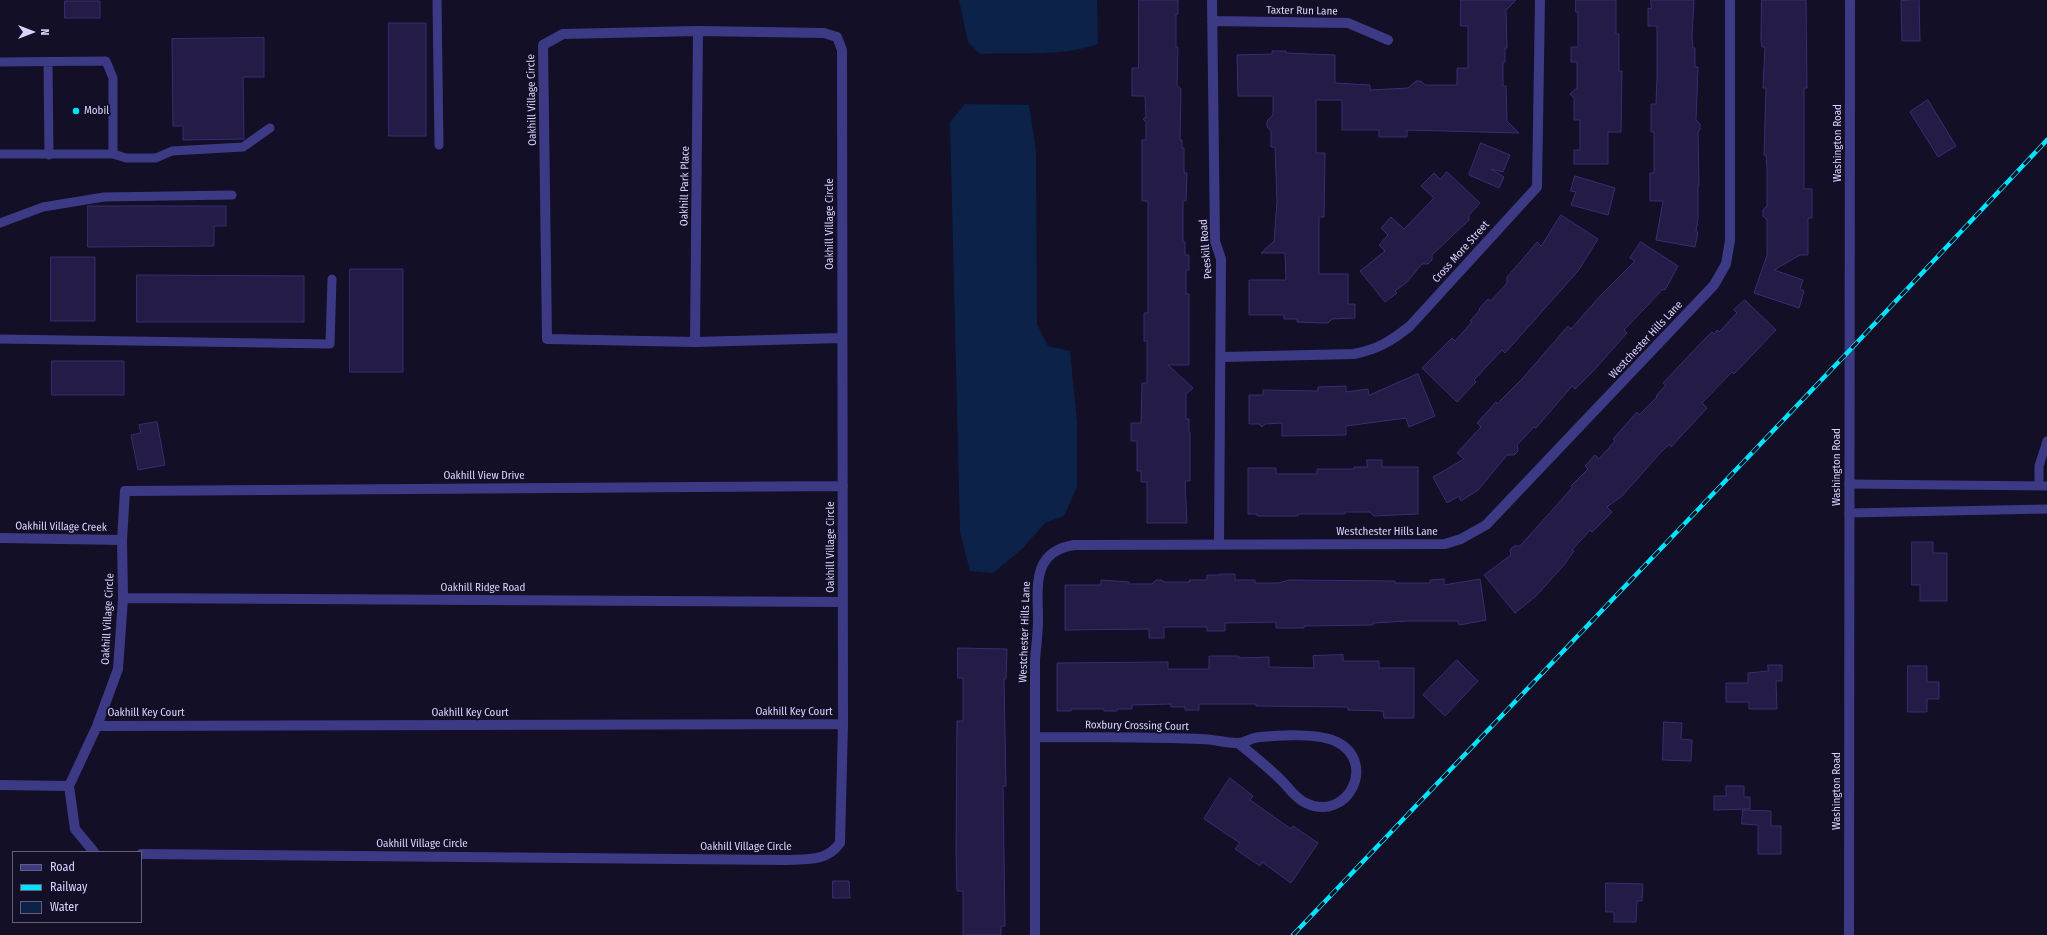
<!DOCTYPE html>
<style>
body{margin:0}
#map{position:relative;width:2047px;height:935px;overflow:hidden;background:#130f26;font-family:"Fira Sans Condensed",sans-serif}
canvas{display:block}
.legend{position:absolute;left:12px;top:851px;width:130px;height:72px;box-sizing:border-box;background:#130f26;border:1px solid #625e7d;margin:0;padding:5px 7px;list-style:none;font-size:12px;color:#d9d4ff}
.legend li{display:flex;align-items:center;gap:8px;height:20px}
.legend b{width:20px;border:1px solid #625e7d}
.north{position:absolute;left:12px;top:12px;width:40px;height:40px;-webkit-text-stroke:3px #130f26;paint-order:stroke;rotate:90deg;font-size:11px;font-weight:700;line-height:16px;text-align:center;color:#d9d4ff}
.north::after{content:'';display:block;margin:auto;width:14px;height:18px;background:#d9d4ff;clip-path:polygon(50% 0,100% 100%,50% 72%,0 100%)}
</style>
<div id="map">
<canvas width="2047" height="935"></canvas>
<ul class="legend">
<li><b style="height:5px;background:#3d3a85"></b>Road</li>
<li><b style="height:5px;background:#00e5ff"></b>Railway</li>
<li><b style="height:11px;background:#0c2248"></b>Water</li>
</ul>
<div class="north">N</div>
</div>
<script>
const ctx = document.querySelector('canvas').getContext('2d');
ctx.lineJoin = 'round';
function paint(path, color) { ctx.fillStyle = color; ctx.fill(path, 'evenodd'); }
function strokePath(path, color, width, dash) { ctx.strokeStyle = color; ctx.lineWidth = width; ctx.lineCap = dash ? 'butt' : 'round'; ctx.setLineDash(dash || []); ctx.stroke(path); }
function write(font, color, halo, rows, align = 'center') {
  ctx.font = font + ' "Fira Sans Condensed",sans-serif'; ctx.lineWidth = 4; ctx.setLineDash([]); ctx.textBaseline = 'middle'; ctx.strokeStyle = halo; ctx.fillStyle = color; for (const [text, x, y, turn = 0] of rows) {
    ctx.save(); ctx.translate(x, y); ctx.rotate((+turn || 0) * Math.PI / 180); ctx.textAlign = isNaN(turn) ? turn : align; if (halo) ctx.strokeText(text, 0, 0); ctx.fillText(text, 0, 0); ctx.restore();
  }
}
paint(new Path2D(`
 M959,0H1097L1098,44C1062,57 1018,52 980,54L968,42Z
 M965,104L1029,105L1036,150L1037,324L1048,346L1070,351L1077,421V487L1064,516L1045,523L1023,548L993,573L970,571L960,532L950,122Z`), '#0c2248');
const building = new Path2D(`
 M1139,0H1178V14H1176V47H1178L1177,85L1181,89L1180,140H1182V148H1184V173H1187L1186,201H1183V242H1185V255H1189V270H1186V294H1189V365H1168L1193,388L1186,394V419H1189V432H1190V481H1185L1187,523H1147V482H1141V471H1137V441H1131V423H1141L1142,383H1147V341H1144V313H1148V201H1142V140H1146V122L1143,119L1146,117L1145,96H1132V68H1138Z
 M1461,0H1516L1506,10L1507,48H1505V62H1503V86H1506L1507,121L1519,133L1407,130V137H1379V130H1342V100H1316V153H1325L1324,217H1319V274H1348V304H1355V318L1332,319L1328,323H1322L1297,322V319H1284V315H1249V280H1286L1285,253H1261L1274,241L1277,202L1275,147H1271V131L1267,127V121L1273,115V96H1238L1237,55L1272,54V51H1286V53L1335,55V83L1370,85V90L1408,88L1416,81H1421L1425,85H1457V68H1468V26H1461Z
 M1576,0H1616V34H1619V71H1622L1621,132H1608V164H1574V150H1580V120H1574V98L1570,94L1577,88V62H1571V47H1578V12H1576Z
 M1651,0H1694L1692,36L1693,48H1695V67H1698L1696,120L1700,124V130L1698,132L1699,186H1698V219L1696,232H1698L1695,247L1656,240L1663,201H1650V173H1654V132H1651V104H1656L1657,76V26H1648V8L1651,9Z
 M1762,0H1806L1807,88H1804V189H1812V218H1808V255H1800L1774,270L1803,280L1800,289L1804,291L1799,308L1754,293L1767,255V220L1763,216V210L1767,206V168L1766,155H1764L1766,88H1763L1765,47H1762L1761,40Z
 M1919,0L1920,41H1902L1901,1Z
 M65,1H100V18H65Z
 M389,23H426V136H389Z
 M264,38V77H243L244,139L183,140V126H173L172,39Z
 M1928,100L1956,146L1938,157L1910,112Z
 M1481,143L1510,155L1503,172L1491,169L1504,177L1499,188L1469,175Z
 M1447,172L1480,203L1469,215V220L1432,255V260L1428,264H1422L1406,283L1395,291L1397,293L1385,302L1360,271L1385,251L1379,245L1388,235L1381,228L1391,217L1404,229L1434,198L1421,186L1434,173L1440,179Z
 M1575,176L1615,188L1608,215L1571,205L1576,192L1571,191Z
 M88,206H226V226H214V246L88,247Z
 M1561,215L1598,239L1578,271L1505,353L1502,350L1474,380L1476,382L1457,402L1422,368L1452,338L1455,341L1472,322L1470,321L1480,310L1479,309L1488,299L1491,301L1507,283V277L1528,253L1537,242L1541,246Z
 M1641,242L1678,266L1665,290L1663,289L1624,330L1627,333L1595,369L1575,389L1572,386L1536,428L1534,427L1517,445L1518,451L1514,455H1507L1478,490L1461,501L1459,496L1447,503L1433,477L1464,459L1457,453L1481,427L1477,423L1496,402L1497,404L1523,378L1568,326L1571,329L1601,295L1635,261L1630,258Z
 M51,257H95V321H51Z
 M350,269H403V372H350Z
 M137,275L304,276V322H137Z
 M1745,300L1776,330L1734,374L1732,372L1702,403L1707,408L1671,447L1670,444L1662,451L1622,496L1607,507L1612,512L1592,532L1590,530L1572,550L1574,551L1564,565L1536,596L1515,613L1484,575L1511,555L1510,550L1514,546H1520L1572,488L1571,486L1588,469L1585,466L1595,455L1599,459L1615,441L1613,439L1637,412L1639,415L1657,397L1656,396L1666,385L1663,383L1701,343L1712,332L1714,334L1717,330L1719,332L1737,313L1734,310Z
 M52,361H124V395H52Z
 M1418,374L1435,416L1409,427L1406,418L1346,426V435L1282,436V423L1265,424L1262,427L1259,424H1249V395H1263V390L1318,391V387L1346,386V392L1368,389L1369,395Z
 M157,422L165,465L138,470L131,435L141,433L139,425Z
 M1367,460H1382V467H1418V514L1374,516L1370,512H1345V514H1298V516H1257V514H1248V468H1276V474H1317V469H1354V467H1367Z
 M1912,542H1933V553H1947V601H1920V585H1912Z
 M1220,574H1235V580H1255V583H1278L1290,580L1395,581V583H1430V580L1444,579V585L1480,579L1486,620L1459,625L1458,621H1408L1373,623V625L1304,626V628H1276V622L1225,623V631H1207V627H1164V638H1149V629L1065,630V585H1101V580L1129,582V584H1152L1156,580H1162L1164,582H1190L1189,580H1207V575H1220Z
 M958,648L1007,649L1006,679H1004L1006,786H1003L1005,926H1001V935H963V891H957L956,854L957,721H963V678H958Z
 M1343,655V661H1379V668H1414V718H1384L1383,711L1348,710V707L1256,706V704H1199V710H1185V707H1171V704L1132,705V709H1117V711H1104V709H1071V711H1057V663L1168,662V669H1209V656H1239V658L1269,657V667L1314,668L1313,656Z
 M1457,660L1478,681L1445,716L1423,695Z
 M1768,665H1782V681H1776L1777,709H1749V702H1726V683H1748V673L1768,671Z
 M1908,666H1927V682H1939V699H1927V712H1908Z
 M1664,722L1682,723L1681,739L1692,740L1691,761L1663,760Z
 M1230,778L1253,796L1250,800L1291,829L1293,826L1318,843L1291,883L1262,862L1260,866L1235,849L1240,843L1204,819Z
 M1726,786H1744V797H1750V809L1714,810V796H1726Z
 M1743,810L1771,811V826H1781V854H1758V825L1742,824Z
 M833,881H849L850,898H833Z
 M1606,883L1643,884L1642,901H1637L1636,922H1614V912H1606Z`);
paint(building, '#241b47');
strokePath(building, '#3b2d73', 1);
strokePath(new Path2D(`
 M437,0L439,145
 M0,62L106,61L113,78V154H0
 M48,62L49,155
 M113,154L126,158H156L172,151L243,147L270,128
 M0,223L43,207L104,197L232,195
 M0,339L330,344L332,279
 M1849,484L2047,486
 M2039,486V466L2047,441
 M1849,513L2047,509`), '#3d3a85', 9);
strokePath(new Path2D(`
 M1212,0L1215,241L1221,259L1219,544
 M1212,21L1348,23L1388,40
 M695,342L698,31
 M1222,357L1354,354C1378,349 1390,342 1410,326L1537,187L1540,0
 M0,538L122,540
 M123,598L843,602
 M97,726L843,724
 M1035,737C1090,737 1146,737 1201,739C1213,739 1225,743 1237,743C1244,744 1252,737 1260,737C1280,735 1320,733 1337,742C1378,763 1347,823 1306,803C1296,799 1289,788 1282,781C1268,767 1253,755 1238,743
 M0,785L69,786
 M94,852L75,829L69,786L97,726L118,669L123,598L122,540L125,491L843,486
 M141,854L785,860C808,859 826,862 840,843L843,724L842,50L837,37L824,33L698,31L563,34L543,45L547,339L695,342L842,338
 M1035,935V660C1036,647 1038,634 1038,620C1038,587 1031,552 1074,545L1445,544L1461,539L1486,525L1714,285L1726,264L1730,240V0
 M1849,935L1850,0`), '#3d3a85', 10);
const rail = new Path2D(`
 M1293,935L1849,351L2047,140`);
strokePath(rail, '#00e5ff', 4.5);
strokePath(rail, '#130f26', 3, [9]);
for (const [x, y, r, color] of [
 [76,111,4,"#00e5ff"]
]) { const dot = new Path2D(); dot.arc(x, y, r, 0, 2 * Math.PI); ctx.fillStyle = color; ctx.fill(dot); strokePath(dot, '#130f26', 1.5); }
write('11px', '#d9d4ff', '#130f26', [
 ["Taxter Run Lane",1302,11,1],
 ["Oakhill Village Circle",532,100,-91],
 ["Washington Road",1838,143,-90],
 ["Oakhill Park Place",685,186,-89],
 ["Oakhill Village Circle",830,224,-90],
 ["Peeskill Road",1206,249,-95],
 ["Cross More Street",1461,252,-48],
 ["Westchester Hills Lane",1646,340,-47],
 ["Washington Road",1837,467,-90],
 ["Oakhill View Drive",484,476],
 ["Oakhill Village Creek",61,527,1],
 ["Westchester Hills Lane",1387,532],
 ["Oakhill Village Circle",831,547,-90],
 ["Oakhill Ridge Road",483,588],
 ["Oakhill Village Circle",108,619,-87],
 ["Westchester Hills Lane",1025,632,-88],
 ["Oakhill Key Court",794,712],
 ["Oakhill Key Court",146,713],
 ["Oakhill Key Court",470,713],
 ["Roxbury Crossing Court",1137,726,1],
 ["Washington Road",1837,791,-90],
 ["Oakhill Village Circle",422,844],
 ["Oakhill Village Circle",746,847]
]);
write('11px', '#d9d4ff', '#130f26', [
 ["Mobil",84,111]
], 'left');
</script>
